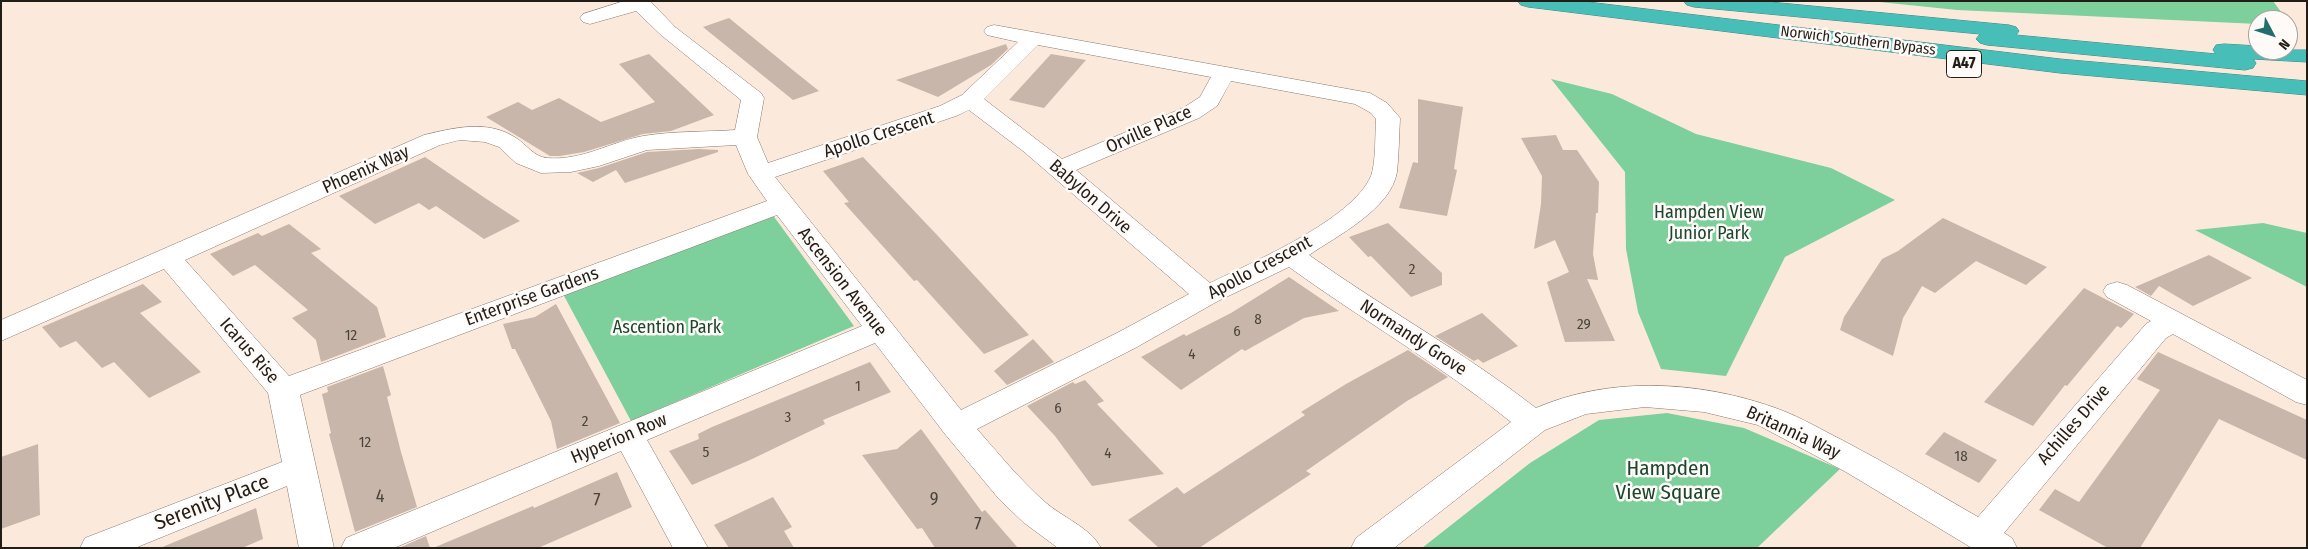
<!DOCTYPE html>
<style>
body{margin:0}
#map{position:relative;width:2308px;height:549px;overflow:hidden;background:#fbeadc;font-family:"Fira Sans Condensed",sans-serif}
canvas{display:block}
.frame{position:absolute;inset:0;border:2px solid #231d18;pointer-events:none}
.north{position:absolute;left:2248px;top:10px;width:50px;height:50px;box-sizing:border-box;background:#fdfaf7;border:1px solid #a6a29e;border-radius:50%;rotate:130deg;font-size:14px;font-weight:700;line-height:20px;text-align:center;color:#231d18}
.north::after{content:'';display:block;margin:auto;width:18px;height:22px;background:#226e6f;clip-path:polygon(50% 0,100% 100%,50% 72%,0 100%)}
</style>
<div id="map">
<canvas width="2308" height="549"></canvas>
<div class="frame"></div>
<div class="north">N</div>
</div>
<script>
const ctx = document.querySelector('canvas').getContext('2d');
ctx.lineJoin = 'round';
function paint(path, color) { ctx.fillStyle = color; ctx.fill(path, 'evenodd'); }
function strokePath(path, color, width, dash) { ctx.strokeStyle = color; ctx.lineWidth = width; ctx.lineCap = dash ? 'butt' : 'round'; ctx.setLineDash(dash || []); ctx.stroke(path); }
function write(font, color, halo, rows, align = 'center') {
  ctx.font = font + ' "Fira Sans Condensed",sans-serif'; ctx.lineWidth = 5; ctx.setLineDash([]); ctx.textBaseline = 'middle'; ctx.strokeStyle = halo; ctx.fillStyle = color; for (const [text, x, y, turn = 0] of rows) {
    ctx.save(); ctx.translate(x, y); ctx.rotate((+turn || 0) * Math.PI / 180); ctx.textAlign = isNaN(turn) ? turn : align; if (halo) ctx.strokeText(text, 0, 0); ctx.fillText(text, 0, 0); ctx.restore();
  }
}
paint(new Path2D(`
 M1870,1H2273L2287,20H2258V24L1957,10Z
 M1551,79L1612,94L1696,134L1831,168L1895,200L1785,257L1726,376L1661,369L1638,312L1626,249L1625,172Z
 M772,214L854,326L631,421L562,292Z
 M2263,223L2307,233V287L2195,230Z
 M1667,413L1744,428L1840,469L1757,548H1422L1530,463L1599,420Z`), '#7dcf9c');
paint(new Path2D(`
 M729,18L794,71L819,91L793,100L703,27Z
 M1006,44L1008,49L991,65L938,97L896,80Z
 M649,54L714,115L671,131L643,134L584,152L560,156H550L486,117L518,102L532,110L559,98L601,122L655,102L619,64Z
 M1051,54L1086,60L1044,108L1009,100Z
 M1418,99L1463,107L1454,169L1457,170L1447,216L1399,208L1413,162L1418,163Z
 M1556,135L1563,150H1577L1599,182L1598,213H1596L1593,254L1598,280L1587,279L1615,341L1565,342L1547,282L1569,272L1555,240L1534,249L1541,204L1542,176L1521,138Z
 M699,149L718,150V152L625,183L616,170L593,182L577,173L599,168L647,152Z
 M425,157L485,198L520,221L484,239L436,206L429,210L419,203L375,224L339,196Z
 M863,157L938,236L1029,335L984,354L917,280L914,281L844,203L849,202L823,171Z
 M1943,218L2047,267L2026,285L1976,261L1935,293L1922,286L1903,318L1893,356L1840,330L1844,317L1882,259L1898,251Z
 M1388,223L1442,273V285L1411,297L1371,256L1368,257L1349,237Z
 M289,224L321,249L311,253L377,307L386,337L321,362L316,340L292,318L308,310L255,265L233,276L210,254L258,233L262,236Z
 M2209,255L2252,278L2193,306L2159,286L2151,296L2135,287Z
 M1289,277L1339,311L1304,318L1245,351L1242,349L1181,390L1141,357L1184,334L1186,336L1231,313Z
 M143,284L162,302L140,313L201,372L149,398L114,362L102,368L76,341L60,348L42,327Z
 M2084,288L2134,314L2121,328L2117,326L2067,386L2065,385L2033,426L1984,402Z
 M556,304L620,423L557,449L551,421L515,349H512L503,324L535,317Z
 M1482,313L1518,346L1483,363L1478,359L1474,361L1435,336Z
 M1033,339L1054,362L1007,385L994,371Z
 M1408,350L1448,377L1407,401L1306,471L1311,474L1199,548H1159L1128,520L1177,487L1184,494L1305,415L1301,412L1346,384Z
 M2158,352L2307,420V460L2219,419L2140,548H2108L2039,510L2055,489L2079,502L2160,390L2137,379Z
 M870,362L891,392L823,420L825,424L750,460L692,485L669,451L699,439L698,434L712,427Z
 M383,366L391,395L387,397L401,452L417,507L355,532L329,434L331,433L322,394L328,392L327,387Z
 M1085,380L1104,401L1097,404L1164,474L1092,486L1055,436L1027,406L1073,382L1075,384Z
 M921,429L982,512L985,510L1018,548H935L922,528L917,529L862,455L897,449Z
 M1944,432L1997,460L1979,483L1925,454Z
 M38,444L40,515L1,529V457Z
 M617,472L632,507L538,548H433L533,506L534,508Z
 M773,497L792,527L784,531L794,548H729L714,525Z
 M256,508L263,539L242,548H160Z
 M426,536L430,548H399Z`), '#c7b6a9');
const minor = new Path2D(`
 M624,1H650L675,27L761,93L764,98L757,137L768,163L940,106L962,95L1018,42L987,35L984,31L987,27L994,25L1370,93L1387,103L1400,118C1399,136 1399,154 1397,172C1391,209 1337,236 1309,255C1383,308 1464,352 1536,408C1612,375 1704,381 1781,410C1802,418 1822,430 1842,440C1888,464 1933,491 1978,517L2146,324L2151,321L2107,297L2103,291L2107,285L2117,282L2127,285L2307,380V405L2296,402L2173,334L2166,338L2004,533L2012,538L2017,548H1972L1846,472L1758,425L1704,412L1645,407L1586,414L1545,430L1394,548H1351L1356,538L1511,422C1441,365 1362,320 1289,267L1218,301L1137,347L977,429C999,454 1020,480 1045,502C1063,518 1090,527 1101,548H1058L1023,522L999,499L945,434L875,343L647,440L708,548H673L621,451L394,548H341L346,538L862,326L777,215L300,395L334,548H299L287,486L135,548H80L85,538L282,462L268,393L164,269L1,341V320L424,135C453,128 488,119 516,138C526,144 534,157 547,158C582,161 610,142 643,136C673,131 705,132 735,130L741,100L661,35L636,11L590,24L583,22L580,18L583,14ZM1038,45L1211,77L1200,97L1183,108L1062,159L984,99ZM1231,81L1355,104L1371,113L1376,119C1375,135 1376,162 1371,176C1352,220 1253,262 1210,283L1076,170L1199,118L1217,106ZM969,110L1023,151L1189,294L1117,333L961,410L775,177L956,116ZM460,140L485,142L499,147L516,163L541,173L571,172L599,166L647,150L736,145L748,174L767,201L289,376L185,260L440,145Z`);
const highway = new Path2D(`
 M1518,1H1580L2060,59L2307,81V95L2060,73L1528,7L1521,5Z
 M1684,1H1760L2009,25L2016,27L2019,31L2016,35L2216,54L2213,50L2216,45L2224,44L2258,46V50H2307V62L2253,59L2256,63L2253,68L2245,70L1987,45L1980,43L1976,39L1980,34L1694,7L1687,5Z`);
strokePath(minor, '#88786c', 1);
strokePath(highway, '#3b8681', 1);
paint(minor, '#fff');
paint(highway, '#48beb9');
write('15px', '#231d18', '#fdfaf7', [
 ["Norwich Southern Bypass",1858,41,7]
]);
write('15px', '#4c433c', null, [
 ["2",1412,270],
 ["8",1258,320],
 ["29",1584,325],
 ["6",1237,332],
 ["12",351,336],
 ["4",1192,355],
 ["1",858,387],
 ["6",1058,409],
 ["3",788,418],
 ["2",585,422],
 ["12",365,443],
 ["5",706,453],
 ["4",1108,454],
 ["18",1961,457]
]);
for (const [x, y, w] of [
 [1964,64,35]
]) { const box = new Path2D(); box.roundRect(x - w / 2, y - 13.5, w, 27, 4); ctx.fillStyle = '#fdfaf7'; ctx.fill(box); strokePath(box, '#231d18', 1); }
write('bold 16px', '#231d18', null, [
 ["A47",1964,64]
]);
write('18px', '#231d18', '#fdfaf7', [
 ["Orville Place",1149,130,-24],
 ["Apollo Crescent",879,135,-18],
 ["Phoenix Way",366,170,-24],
 ["Babylon Drive",1090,197,41],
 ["Apollo Crescent",1260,268,-28],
 ["Ascension Avenue",842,282,52],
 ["Enterprise Gardens",532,297,-20],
 ["Normandy Grove",1413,338,33],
 ["Icarus Rise",249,351,49],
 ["Achilles Drive",2074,425,-49],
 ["Britannia Way",1793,433,25],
 ["Hyperion Row",619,439,-23]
]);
write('18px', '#1d462e', '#fdfaf7', [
 ["Hampden View",1709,213],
 ["Junior Park",1709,234],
 ["Ascention Park",667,328]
]);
write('18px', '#4c433c', null, [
 ["4",380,497],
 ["9",934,500],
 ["7",597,501],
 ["7",978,525]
]);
write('21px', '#1d462e', '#fdfaf7', [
 ["Hampden",1668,469],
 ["View Square",1668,493]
]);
write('21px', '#231d18', '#fdfaf7', [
 ["Serenity Place",212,503,-21]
]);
</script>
